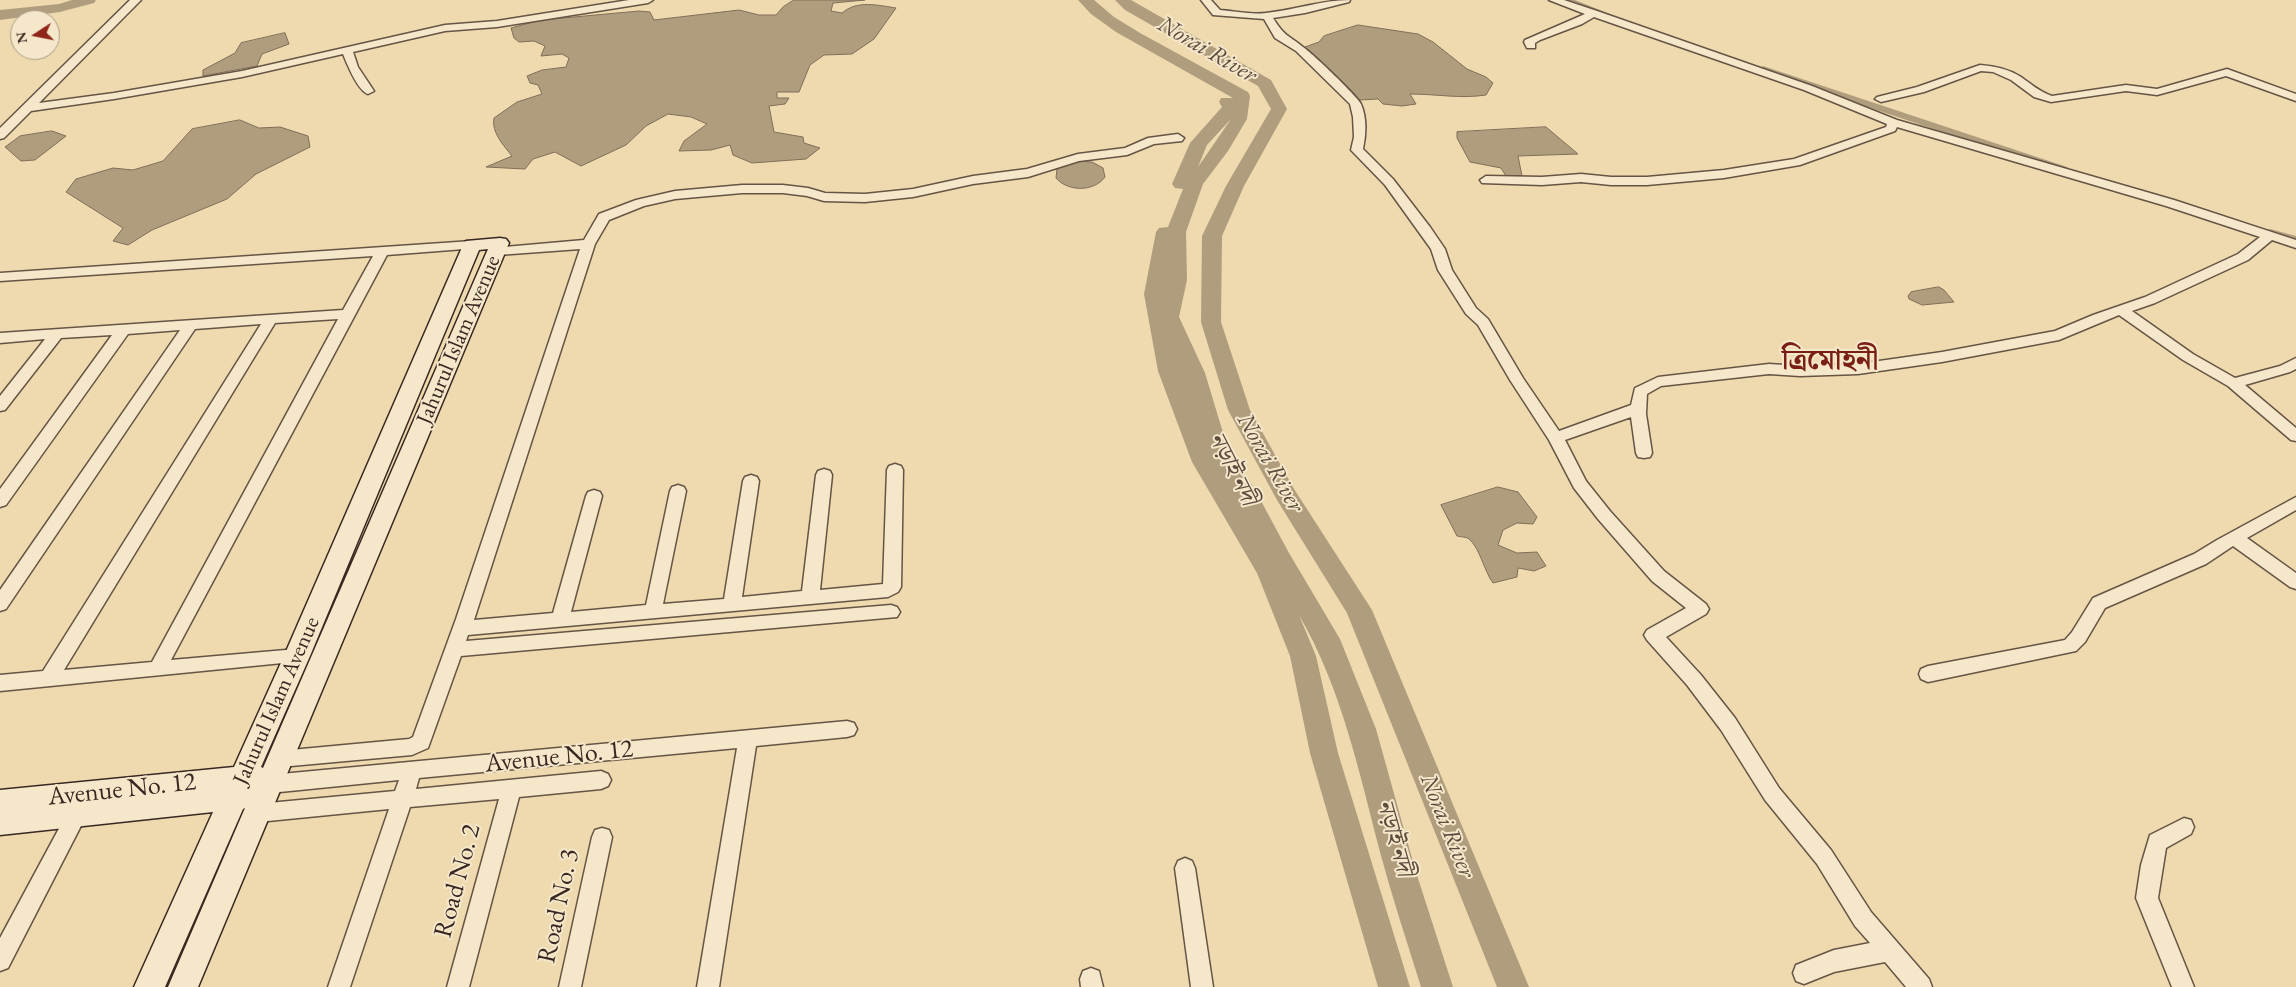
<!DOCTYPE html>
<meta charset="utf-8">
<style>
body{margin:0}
#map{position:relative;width:2296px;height:987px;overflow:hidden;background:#eedaae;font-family:"EB Garamond",serif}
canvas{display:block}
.north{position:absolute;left:10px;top:10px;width:50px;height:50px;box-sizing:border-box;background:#f4e7ca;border:1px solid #a99b87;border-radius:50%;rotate:259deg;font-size:14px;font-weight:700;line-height:20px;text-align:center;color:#392822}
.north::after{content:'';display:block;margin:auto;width:18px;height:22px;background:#8f2418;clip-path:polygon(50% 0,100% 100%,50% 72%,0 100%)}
</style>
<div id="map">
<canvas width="2296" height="987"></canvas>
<div class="north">N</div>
</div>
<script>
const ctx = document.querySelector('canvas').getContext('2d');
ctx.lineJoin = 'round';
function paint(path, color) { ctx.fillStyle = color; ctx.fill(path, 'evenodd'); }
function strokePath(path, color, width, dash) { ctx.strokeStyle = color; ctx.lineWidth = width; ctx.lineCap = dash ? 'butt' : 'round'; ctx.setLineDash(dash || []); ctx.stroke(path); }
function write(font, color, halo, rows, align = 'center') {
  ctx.font = font + ' "EB Garamond","Noto Serif Bengali",serif'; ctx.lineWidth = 4; ctx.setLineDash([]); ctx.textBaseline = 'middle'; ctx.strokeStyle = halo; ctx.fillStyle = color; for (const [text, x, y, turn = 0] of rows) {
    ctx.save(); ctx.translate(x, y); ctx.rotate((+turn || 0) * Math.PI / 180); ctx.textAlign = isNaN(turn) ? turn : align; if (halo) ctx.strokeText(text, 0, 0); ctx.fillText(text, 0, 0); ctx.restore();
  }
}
const water = new Path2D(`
 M794,0H865L833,3L831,11L842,13C857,0 877,5 896,8L874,39L852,54L824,55L810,65L799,92H777V98H789L785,104L769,106L774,132L803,137L804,143L820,148L806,159L752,163L733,155L730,145L711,150L679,151L684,141L707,124L691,117L668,114L646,126L626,145L581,166L555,152L533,159L525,169L486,167L512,156C504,146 491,132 494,118L517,102L542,94L538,85L530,83L527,76L542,70L566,67L569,58L562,54L541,56L545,46L534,41L519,42L514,38L511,28L541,20L639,11L650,12L654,20L739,10L759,15H776L783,7Z
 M1358,25L1418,34L1433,42L1467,69L1486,77L1493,83L1486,95C1461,99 1436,94 1410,94L1416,104L1402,106L1383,104L1378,99L1359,100L1334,80L1305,47L1319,42L1324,36Z
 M285,33L289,44L262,54L257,66L203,76V70L235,53L241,43Z
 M240,120L259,128L280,127L308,136L310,147L256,174L227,199L152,230L128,245L113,241L123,228L66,192L76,179L113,168L133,170L163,161L192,129Z
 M1546,127L1578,154L1518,156L1522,176H1506L1501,168L1470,162L1457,138V132Z
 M52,131L66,136L35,160L21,161L5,147L20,136Z
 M1076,161L1092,162L1103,168L1105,177C1094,192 1068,192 1056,178L1057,169L1061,165Z
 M1939,287L1944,290L1954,302L1922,305L1909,299L1908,296L1911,292Z
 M1498,487L1518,492L1537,517L1533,524L1517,523L1503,530L1498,545L1517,553L1537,552L1546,566L1534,571L1518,568L1517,577L1493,583C1484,571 1480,548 1469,539C1467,537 1461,537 1457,536L1441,505Z`);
paint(water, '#b09d7e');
strokePath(water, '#806e59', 1);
paint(new Path2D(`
 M1563,0H1575L1622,19L1615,21Z
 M1763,66L2067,167L2068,169L2067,171H2059L1760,71L1758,69Z
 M2270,229L2296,236V243L2266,234L2264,232Z`), '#b09d7e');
paint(new Path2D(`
 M72,0H96L94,3L60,12L0,20V10L59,4Z
 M1078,0H1094L1114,17L1140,33L1248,92L1250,96L1247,119L1228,151L1203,184L1186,232L1187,280L1179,317L1205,373L1227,446L1253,486L1289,553L1340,639L1376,729L1415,869L1453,987H1421C1407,942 1392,897 1380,852C1359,771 1341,687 1299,615L1316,656L1338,753L1410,987H1378L1310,753L1290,656L1257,573L1192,462L1158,371L1144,294L1156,232L1159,228L1168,227L1183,189L1175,188L1172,184L1190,143L1222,107L1219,102L1221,98H1233L1116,32L1091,14ZM1231,119L1198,167L1207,145Z
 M1115,0H1131L1271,80L1287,109L1244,186L1222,236L1221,322L1250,410L1294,489L1372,610L1529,987H1497L1347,613L1277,500L1228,410L1201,322L1202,236L1226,186L1271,109L1258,86L1125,10Z`), '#b09d7e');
const street = new Path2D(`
 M130,0H141L39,103L114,93L242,71L445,25L497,21L629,0H653L648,3L497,27L445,31L353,52L358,67L374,91L368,94C358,91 347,64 343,54L242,77L114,99L31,111L4,138L0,139V128Z
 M1201,0H1211L1220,10C1235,11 1251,15 1266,13C1295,10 1322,0 1350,0L1349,2L1305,13L1273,18C1285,37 1287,34 1303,47C1312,53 1358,97 1361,104C1367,118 1366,135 1363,149L1393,179L1430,227L1445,249L1452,270L1476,308L1488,319L1523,378L1559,431L1631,405L1635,388L1658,377L1769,364L1800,366L1858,364L1942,352L2055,331L2093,315L2145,297L2238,254L2260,237L2166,206L1897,127L1895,131L1800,165L1724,178L1647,185H1611L1581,182L1542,185L1482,183L1480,180L1486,176L1542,177L1581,174L1611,177H1647L1724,170L1794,159L1886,127L1887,124L1804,90L1594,17L1582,24L1540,40L1535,43V48H1527L1524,42L1525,40L1585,14L1549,0H1564L1597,11L1812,86L1897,120L2174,200L2296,240V248L2272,240L2248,260L2155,303L2132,311L2193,354L2235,378L2280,366L2296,358V369L2290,372L2245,385L2296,428V441L2291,440L2228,386L2183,360L2119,315L2059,340L1942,362L1858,374L1800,376L1769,374L1661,386L1647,394L1646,414L1652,453L1650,457L1644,458L1638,457L1636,453L1631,417L1565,440L1586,481L1610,511L1664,571L1706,604L1709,609L1706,614L1666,637L1701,675L1735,718L1779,788L1831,850L1871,912L1929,979L1932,987H1906L1885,962L1834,972L1804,984L1796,981L1793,973L1796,965L1834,950L1870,943L1855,926L1817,864L1765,800L1721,730L1687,685L1647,640L1644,635L1647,630L1686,608L1652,581L1598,519L1574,488L1549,440L1510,380L1478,325L1466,314L1438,270L1431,249L1385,185L1351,150L1354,137L1353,117L1350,104L1296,51L1275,38L1264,19L1213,15Z
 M1980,65C1995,66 2009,69 2021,77C2031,84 2040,92 2052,96L2126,85L2157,89L2227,69L2296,94V101L2226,76L2157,95L2126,91L2051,102L2034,97L2011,80L1993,72L1981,71L1924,92L1881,102L1875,99L1877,97L1917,87Z
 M1178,134L1184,138L1182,141L1154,144L1127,155L1079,161L1028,177L973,184L913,197L865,202L824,201L807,196L783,193H742L675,199L644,206L609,220L595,244L474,620L553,613L586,496L588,492L594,490L600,492L602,496L571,612L646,605L670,491L672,487L678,485L684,487L686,491L663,604L724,599L743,481L745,477L751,475L757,477L759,481L742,597L802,591L816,475L818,471L824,469L830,471L832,475L820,590L883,584L887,470L889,466L895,464L901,466L903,470L901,587L898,592L888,597L468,635L466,641L891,605L897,607L900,612L897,617L461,656L428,748L412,755L280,767L273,765L270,759L273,753L280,751L409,739L413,737L456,619L580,249L498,255L491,251L493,248L584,240L599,214L636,200L675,191L742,185H783L808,188L825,193L865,194L913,189L973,176L1027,169L1078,154L1125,148L1148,138Z
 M472,241L479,245L477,248L387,255L171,660L297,649L303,651L306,656L303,661L0,691V675L43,671L261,324L195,329L6,609L0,611V590L180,330L128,334L6,505L0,507V489L112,335L61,338L5,410L0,411V396L45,339L0,343V333L343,310L373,256L0,281V273ZM338,319L152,662L64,670L275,323Z
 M2296,497V510L2247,538L2296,573V589L2290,587L2233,546L2206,564L2105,608L2085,642L2076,651L1928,682L1921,679L1919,674L1921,669L1928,666L2065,640L2072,632L2093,598L2194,554L2217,540Z
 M847,721L854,723L857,729L854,735L847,737L756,746L719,987H697L737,748L419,778L416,789L601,771L608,774L611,780L608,786L601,789L519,797L469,987H447L499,799L410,807L350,987H328L389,809L258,822L251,819L248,813L251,807L258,804L395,791L399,780L270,793L263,790L260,784L263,778L270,775Z
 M77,805L84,808L87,814L84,820L8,968L0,971V938L70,808Z
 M2184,818L2191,820L2194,827L2191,834L2166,848L2158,898L2194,987H2172L2136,898L2141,865L2150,835Z
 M602,828L609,830L612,837L581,987H559L592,837L595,830Z
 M1185,858L1192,861L1195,868L1213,987H1191L1175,868L1178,861Z
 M1091,968L1099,971L1103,987H1081L1080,979L1083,971Z`);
const secondary = new Path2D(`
 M500,238L506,239L509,243L198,987H168L245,808L243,809L165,987H134L213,812L0,835V790L234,767L284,656L463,245L466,241ZM488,249L263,768L261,767L310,656L479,250Z`);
strokePath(street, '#665445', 3);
strokePath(secondary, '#392822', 3);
paint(street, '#f4e7ca');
paint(secondary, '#f4e7ca');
write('22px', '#392822', '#f4e7ca', [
 ["Jahurul Islam Avenue",459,340,-67],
 ["Jahurul Islam Avenue",277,701,-66]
]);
write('italic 24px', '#5d4b3e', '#f4e7ca', [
 ["Norai River",1207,50,30],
 ["Norai River",1270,463,60],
 ["নড়াই নদী",1232,469,63],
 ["Norai River",1447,826,68],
 ["নড়াই নদী",1394,838,74]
]);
write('26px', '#392822', '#f4e7ca', [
 ["Avenue No. 12",559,757,-6],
 ["Avenue No. 12",122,790,-6],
 ["Road No. 2",458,881,-75],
 ["Road No. 3",559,906,-78]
]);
write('bold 28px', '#7a1f14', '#f4e7ca', [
 ["ত্রিমোহনী",1830,361]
]);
</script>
